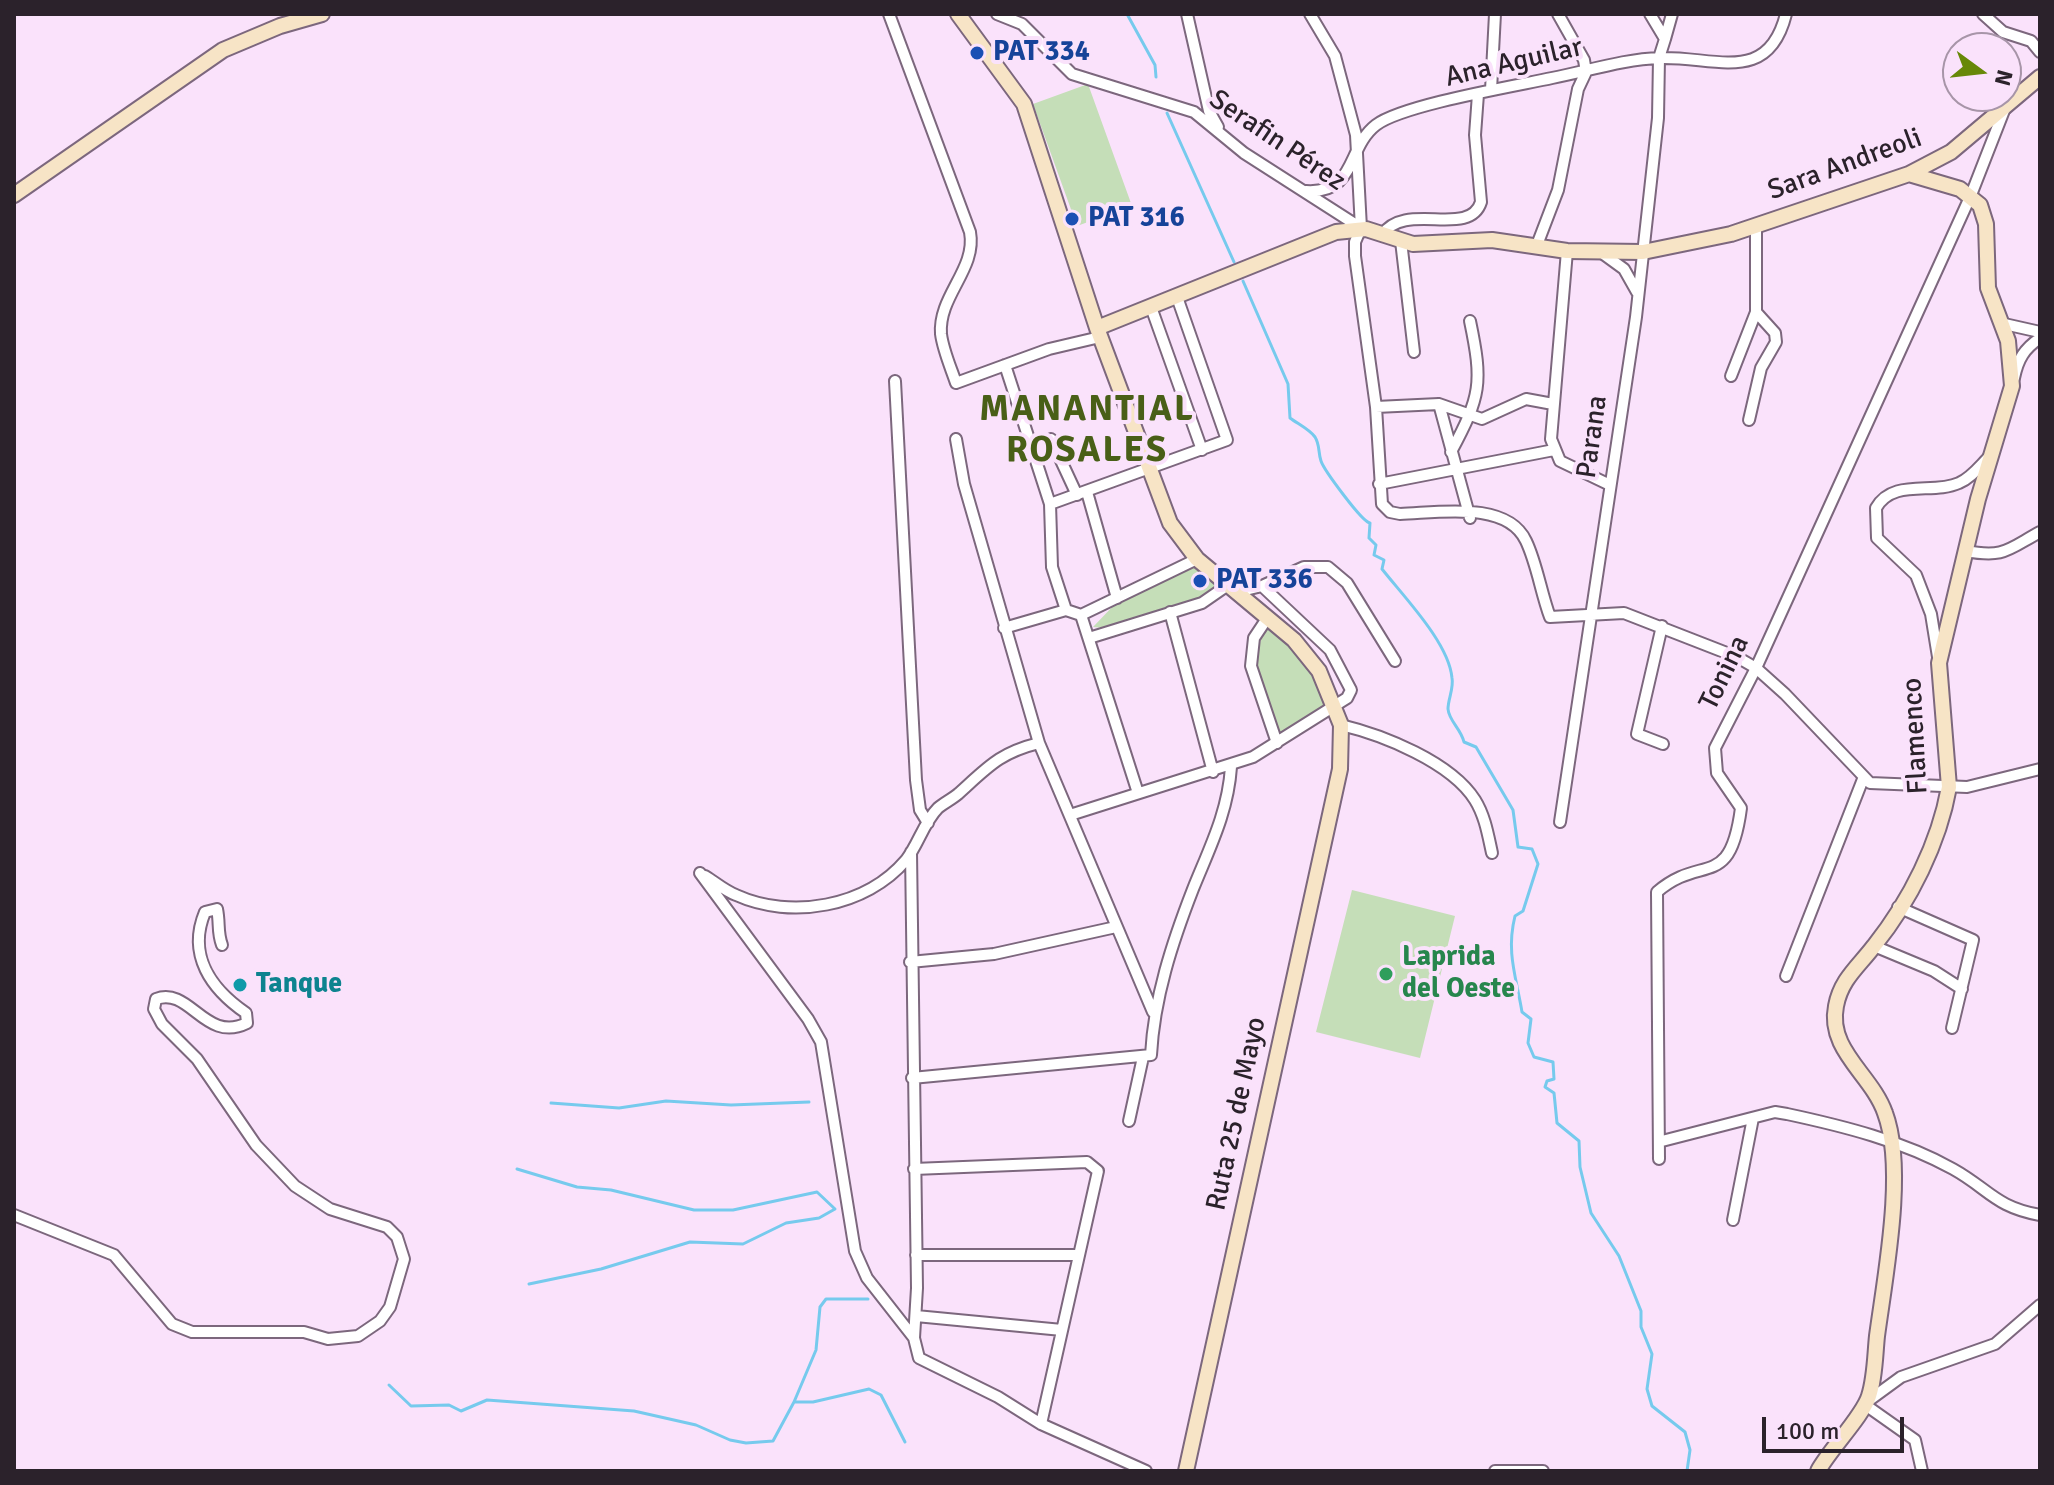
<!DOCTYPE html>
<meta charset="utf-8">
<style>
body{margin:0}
#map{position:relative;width:2054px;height:1485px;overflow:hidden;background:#fae2fb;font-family:Signika,sans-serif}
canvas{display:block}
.frame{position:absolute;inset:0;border:16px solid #2b222b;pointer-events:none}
.north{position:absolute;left:1942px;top:32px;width:80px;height:80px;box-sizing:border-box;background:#fae2fb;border:2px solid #a795a8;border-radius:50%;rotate:105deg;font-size:22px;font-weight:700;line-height:32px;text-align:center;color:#2b222b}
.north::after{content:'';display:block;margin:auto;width:28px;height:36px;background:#678808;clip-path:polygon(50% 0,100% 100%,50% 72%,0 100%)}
.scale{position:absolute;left:1762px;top:1417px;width:142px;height:36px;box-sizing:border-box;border:4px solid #2b222b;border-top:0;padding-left:10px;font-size:24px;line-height:28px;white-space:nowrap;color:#2b222b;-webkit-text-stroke:6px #fae2fb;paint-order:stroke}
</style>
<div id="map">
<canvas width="2054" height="1485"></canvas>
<div class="frame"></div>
<div class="north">N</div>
<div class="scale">100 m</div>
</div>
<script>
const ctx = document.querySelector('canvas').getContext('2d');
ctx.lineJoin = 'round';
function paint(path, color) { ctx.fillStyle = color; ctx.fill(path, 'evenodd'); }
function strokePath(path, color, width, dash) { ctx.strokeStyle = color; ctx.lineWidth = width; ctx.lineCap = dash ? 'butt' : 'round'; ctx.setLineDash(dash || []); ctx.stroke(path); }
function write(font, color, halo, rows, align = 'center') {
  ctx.font = font + ' Signika,sans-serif'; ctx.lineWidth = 8; ctx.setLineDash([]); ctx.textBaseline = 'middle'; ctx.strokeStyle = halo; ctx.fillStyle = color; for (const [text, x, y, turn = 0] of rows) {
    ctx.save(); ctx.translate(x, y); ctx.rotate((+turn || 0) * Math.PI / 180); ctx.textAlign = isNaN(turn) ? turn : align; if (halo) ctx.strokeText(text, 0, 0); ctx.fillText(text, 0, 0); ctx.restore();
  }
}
paint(new Path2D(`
 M1088,84L1132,206L1077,226L1033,104Z
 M1193,565L1221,584L1199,599L1104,628L1093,627L1116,603Z
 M1266,626L1302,656L1331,704L1282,740C1267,698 1246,669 1266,626Z
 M1352,890L1455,916L1420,1058L1316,1032Z`), '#c5deb8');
strokePath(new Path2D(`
 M1127,14L1155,65L1156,77
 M1167,113L1234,262
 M1243,281L1288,384L1290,418C1298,424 1309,429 1315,437C1320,445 1318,452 1321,461C1324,470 1362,522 1370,523L1369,538L1376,545L1374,555L1384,560L1382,569C1404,597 1449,643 1452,678C1454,688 1448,699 1448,709C1449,721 1461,729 1464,742L1476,747L1513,810L1518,847L1532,849L1538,864L1523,911L1515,916C1506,952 1516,976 1522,1012L1531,1019L1528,1043L1534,1057L1553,1062L1554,1079L1547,1081L1545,1087L1554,1093L1557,1123L1579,1141L1580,1167L1591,1213L1619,1256L1641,1311V1327L1652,1354L1647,1389L1652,1406L1685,1432L1690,1450L1687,1471
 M551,1103L619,1108L666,1101L731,1105L809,1102
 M517,1169L577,1187L611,1190L694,1210H733L817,1192L835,1209L819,1218L786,1223L743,1244L690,1242L601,1269L529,1284
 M389,1385L411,1406L449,1405L461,1411L487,1400L634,1411L696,1425L730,1440L746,1443L773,1441L794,1402H813L869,1389L881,1395L905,1442
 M794,1402L816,1350L820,1307L826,1299H868`), '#76caed', 3);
const street = new Path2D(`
 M889,14L970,232C977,269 938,296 941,334C943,350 951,368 956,383L1049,349L1100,337
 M997,14L1022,24L1072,74L1194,112L1244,153L1361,228
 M1187,14L1209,111L1218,127
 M1310,14L1335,56L1356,135L1361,228L1355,242V256L1376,407L1382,504L1390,512L1400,514C1437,513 1507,500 1526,541C1537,564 1541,593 1550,617L1624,613L1737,657L1756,668L1785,694L1870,783L1967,787L2040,769
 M1983,14L2003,32L2031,41L2040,52
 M1665,39L1672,14
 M1491,90L1495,14
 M1306,191C1357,194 1346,148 1376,125C1402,105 1515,86 1552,78C1588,71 1624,59 1660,58C1714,56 1768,86 1786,14
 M1382,235C1405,200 1469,239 1481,202L1475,135L1478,94
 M1401,241L1414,352
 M1537,245L1558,190L1578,89L1586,72L1584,60L1558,14
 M1567,251L1551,439L1560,461L1610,485
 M1602,253L1624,269L1637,292
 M1151,307L1202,450
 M2000,323L2040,332
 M1005,365L1050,504L1052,567L1066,610L1081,615L1138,793
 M1731,376L1756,312V226
 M2014,378C2018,359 2024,349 2040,338
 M895,381L916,780L920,810L928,823
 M1439,404L1470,518
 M1376,407L1439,404L1482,419L1526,399L1553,404
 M1749,420L1761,368L1776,342L1775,333L1756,312
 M956,439L964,484L1039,743L1153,1012
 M1051,439L1077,495
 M1451,452C1481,396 1483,383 1470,321
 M1379,484L1554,450
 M1087,492L1117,598
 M1050,504L1227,440L1177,297
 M1965,551C2005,558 2007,550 2040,532
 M1237,592L1262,586L1304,567H1328L1347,583L1395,661
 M1170,612L1213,772
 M1081,615L1197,559
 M1268,617L1254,638L1251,666L1277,743
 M1662,626L1637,734L1663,744
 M1004,628L1066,610
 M1089,638L1202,603L1228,585
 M1938,657L1931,614L1916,575L1877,538L1876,508C1893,478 1933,495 1959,483C1971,478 1979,467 1988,458
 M1341,725C1383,735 1451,762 1475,800C1485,816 1488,835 1492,853
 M1070,815L1253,757L1347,698L1351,690L1330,650L1262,586
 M1560,822L1636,317L1658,118L1659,58L1665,39L1650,14
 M911,852L917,1288L914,1338L919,1358L998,1397L1041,1424L1146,1471
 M700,873L808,1019L821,1042L855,1251L867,1278L914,1338
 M705,876C715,882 725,891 736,895C791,920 866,907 906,860C918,845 924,822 938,808C944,803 952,799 958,794C988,767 999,753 1039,743
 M1898,907L1973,940L1952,1028
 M1874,946L1934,971L1962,989
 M910,962L994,954L1116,927
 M1786,976L1863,779
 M912,1078L1151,1055C1154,998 1172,943 1193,889C1210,847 1228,812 1231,767
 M1129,1121L1143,1057
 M1662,1141L1775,1112L1787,1114C1843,1126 1903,1141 1953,1169C1989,1189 1995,1207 2040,1215
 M1659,1159L1657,892C1702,853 1730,892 1741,808L1717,773L1715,748L1756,668L1971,195L2005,108
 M914,1169L1087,1162L1098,1171L1041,1424
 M14,1215L114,1255L172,1324L192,1332H304L328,1339L358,1336L380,1321L390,1307L404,1259L397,1237L387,1227L330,1209L295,1186L256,1145L197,1059L162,1024L154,1009L156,999C190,986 205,1044 247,1023L246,1013C211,989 187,955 205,912L217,909C220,923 217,932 222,945
 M1733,1220L1753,1118
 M916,1255H1079
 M916,1316L1062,1330
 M1495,1471H1543
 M1922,1471L1915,1440L1864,1404L1901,1377L1995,1344L2040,1305`);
const secondary = new Path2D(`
 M958,14L1024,104L1097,328L1170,523L1197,559L1294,640L1319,671L1341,725L1340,769L1186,1471
 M14,195L223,50L280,26L322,14
 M1097,328L1336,232L1366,229L1413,244L1492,240L1567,251L1643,252L1731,234L1909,174L1951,152L2040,77
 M1818,1471C1830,1449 1863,1416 1869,1396C1875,1378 1875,1355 1877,1336C1885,1276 1906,1169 1885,1113C1872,1075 1827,1050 1836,1006C1841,979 1859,966 1874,946C1910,901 1939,843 1949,787L1939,663L1978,499L2012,386L2008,341L1988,288L1986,224L1980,205L1960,189L1909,174`);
strokePath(street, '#7c677d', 14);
strokePath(secondary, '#7c677d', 18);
strokePath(street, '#fff', 10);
strokePath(secondary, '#f7e4c6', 14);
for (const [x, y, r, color] of [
 [977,53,8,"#1a4fb4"],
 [1072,219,8,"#1a4fb4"],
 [1200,581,8,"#1a4fb4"],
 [1386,974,8,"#2e9e5b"],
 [240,985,8,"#0f9aa8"]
]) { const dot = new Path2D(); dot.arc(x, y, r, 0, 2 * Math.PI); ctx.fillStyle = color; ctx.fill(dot); strokePath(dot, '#fae2fb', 3); }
write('bold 28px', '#164399', '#fae2fb', [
 ["PAT 334",993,53],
 ["PAT 316",1088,219],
 ["PAT 336",1216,581]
], 'left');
write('28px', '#2b222b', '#fae2fb', [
 ["Ana Aguilar",1514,63,-13],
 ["Serafin Pérez",1277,141,34],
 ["Sara Andreoli",1845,165,-20],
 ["Parana",1593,437,-82],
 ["Tonina",1725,673,-64],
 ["Flamenco",1916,736,-93],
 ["Ruta 25 de Mayo",1237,1114,-78]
]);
write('bold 28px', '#27864d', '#fae2fb', [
 ["Laprida",1402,958],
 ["del Oeste",1402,990]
], 'left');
write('bold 28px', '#0d838f', '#fae2fb', [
 ["Tanque",256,985]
], 'left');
ctx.letterSpacing = '2px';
write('bold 36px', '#495f17', '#fae2fb', [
 ["MANANTIAL",1087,411],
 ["ROSALES",1087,452]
]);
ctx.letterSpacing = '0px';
</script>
